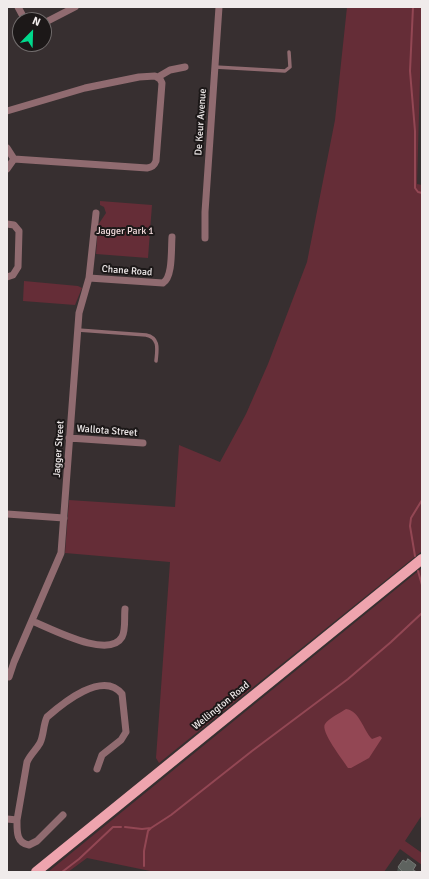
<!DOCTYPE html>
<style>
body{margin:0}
#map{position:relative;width:429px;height:879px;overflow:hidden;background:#372f30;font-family:Signika,sans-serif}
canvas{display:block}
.frame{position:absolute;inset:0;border:8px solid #f0ebeb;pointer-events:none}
.north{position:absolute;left:12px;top:12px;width:40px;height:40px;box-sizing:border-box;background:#1c1818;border:1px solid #716c6c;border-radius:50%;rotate:23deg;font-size:11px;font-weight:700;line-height:16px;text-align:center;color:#f0ebeb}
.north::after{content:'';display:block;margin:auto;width:14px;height:18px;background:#00d98c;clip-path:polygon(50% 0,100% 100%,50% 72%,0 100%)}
</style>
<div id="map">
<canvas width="429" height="879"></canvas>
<div class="frame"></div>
<div class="north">N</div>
</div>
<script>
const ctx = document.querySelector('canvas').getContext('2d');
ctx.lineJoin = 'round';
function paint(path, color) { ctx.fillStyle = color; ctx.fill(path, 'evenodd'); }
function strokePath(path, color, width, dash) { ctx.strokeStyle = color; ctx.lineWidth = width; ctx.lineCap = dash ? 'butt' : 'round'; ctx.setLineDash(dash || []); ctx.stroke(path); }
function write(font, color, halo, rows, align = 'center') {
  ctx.font = font + ' Signika,sans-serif'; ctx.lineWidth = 4; ctx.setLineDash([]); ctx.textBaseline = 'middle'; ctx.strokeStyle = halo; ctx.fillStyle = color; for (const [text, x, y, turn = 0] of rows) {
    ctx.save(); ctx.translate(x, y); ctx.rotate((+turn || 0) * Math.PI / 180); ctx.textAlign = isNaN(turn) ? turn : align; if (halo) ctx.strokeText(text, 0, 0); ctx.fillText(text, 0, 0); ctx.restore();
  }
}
paint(new Path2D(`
 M347,7H422L417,184L422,185V551L159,763L156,758L170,562L65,553L69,500L175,507L179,445L220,462L246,414L268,364L307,262L335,120Z
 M100,201L152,205L148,258L96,254L98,225L106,213L104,207L100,205Z
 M24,281L78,286L82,288L75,305L23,301Z
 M422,568V815L405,841L422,853V865L400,849L384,872H155L87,858L68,872H48Z`), '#652d37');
paint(new Path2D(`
 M346,709C360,711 363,730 372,739L380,736L382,738L369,758L351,768H348C343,760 320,731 325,724C329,718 340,713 346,709Z`), '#934754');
strokePath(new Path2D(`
 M413,7L410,71L415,131V188L418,192L422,193
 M415,556L410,526L411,518L422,500
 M418,571L422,585
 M125,827L142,829L151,828
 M144,866V851L148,831L151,828L171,815L252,751L348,679L391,642L422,613
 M62,872L79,859L113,827H121`), '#934754', 2);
strokePath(new Path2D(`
 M215,67L285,71L290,67L289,52
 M78,330L146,335C160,338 157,350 156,361`), '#906b70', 3.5);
strokePath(new Path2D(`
 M18,7L25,20
 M44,23L75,7
 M37,44V45
 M158,77L170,70L185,67
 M7,111L85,88L139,77L155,76L160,79L162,83L156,161C154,166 152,167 147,168L14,159
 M7,148L14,159L7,169
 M7,224L14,225L19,231L18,267L13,275L7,277
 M205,238V212L219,7
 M89,278L163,283C173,277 171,249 172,237
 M69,438L143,443
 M7,514L64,518
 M32,621C50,628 109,660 122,637C126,630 124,617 125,609
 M9,677L14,662L61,553L79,313L89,278L96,213
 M7,819L17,820L27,762C30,755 36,750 40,743C44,735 43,725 47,717C63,703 103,670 122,694L126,732L121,740L102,755L97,769
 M17,820C17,831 16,843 29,845L37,841L63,815`), '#906b70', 7);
strokePath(new Path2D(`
 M36,872L422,559`), '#eea4ae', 10);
paint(new Path2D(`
 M406,862L414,870L417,872H397L398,867Z`), '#4c524e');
const building = new Path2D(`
 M408,859L416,865L413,870L417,872H403L398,867L403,860L406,862Z`);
paint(building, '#5e635f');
strokePath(building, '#757875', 1);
write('10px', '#f0ebeb', '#1c1818', [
 ["De Keur Avenue",201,122,-86],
 ["Chane Road",127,271,4],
 ["Wallota Street",107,431,4],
 ["Jagger Street",59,449,-86],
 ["Wellington Road",221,706,-39]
]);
write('10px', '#f3dbdd', '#1c1818', [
 ["Jagger Park 1",125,231]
]);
</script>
